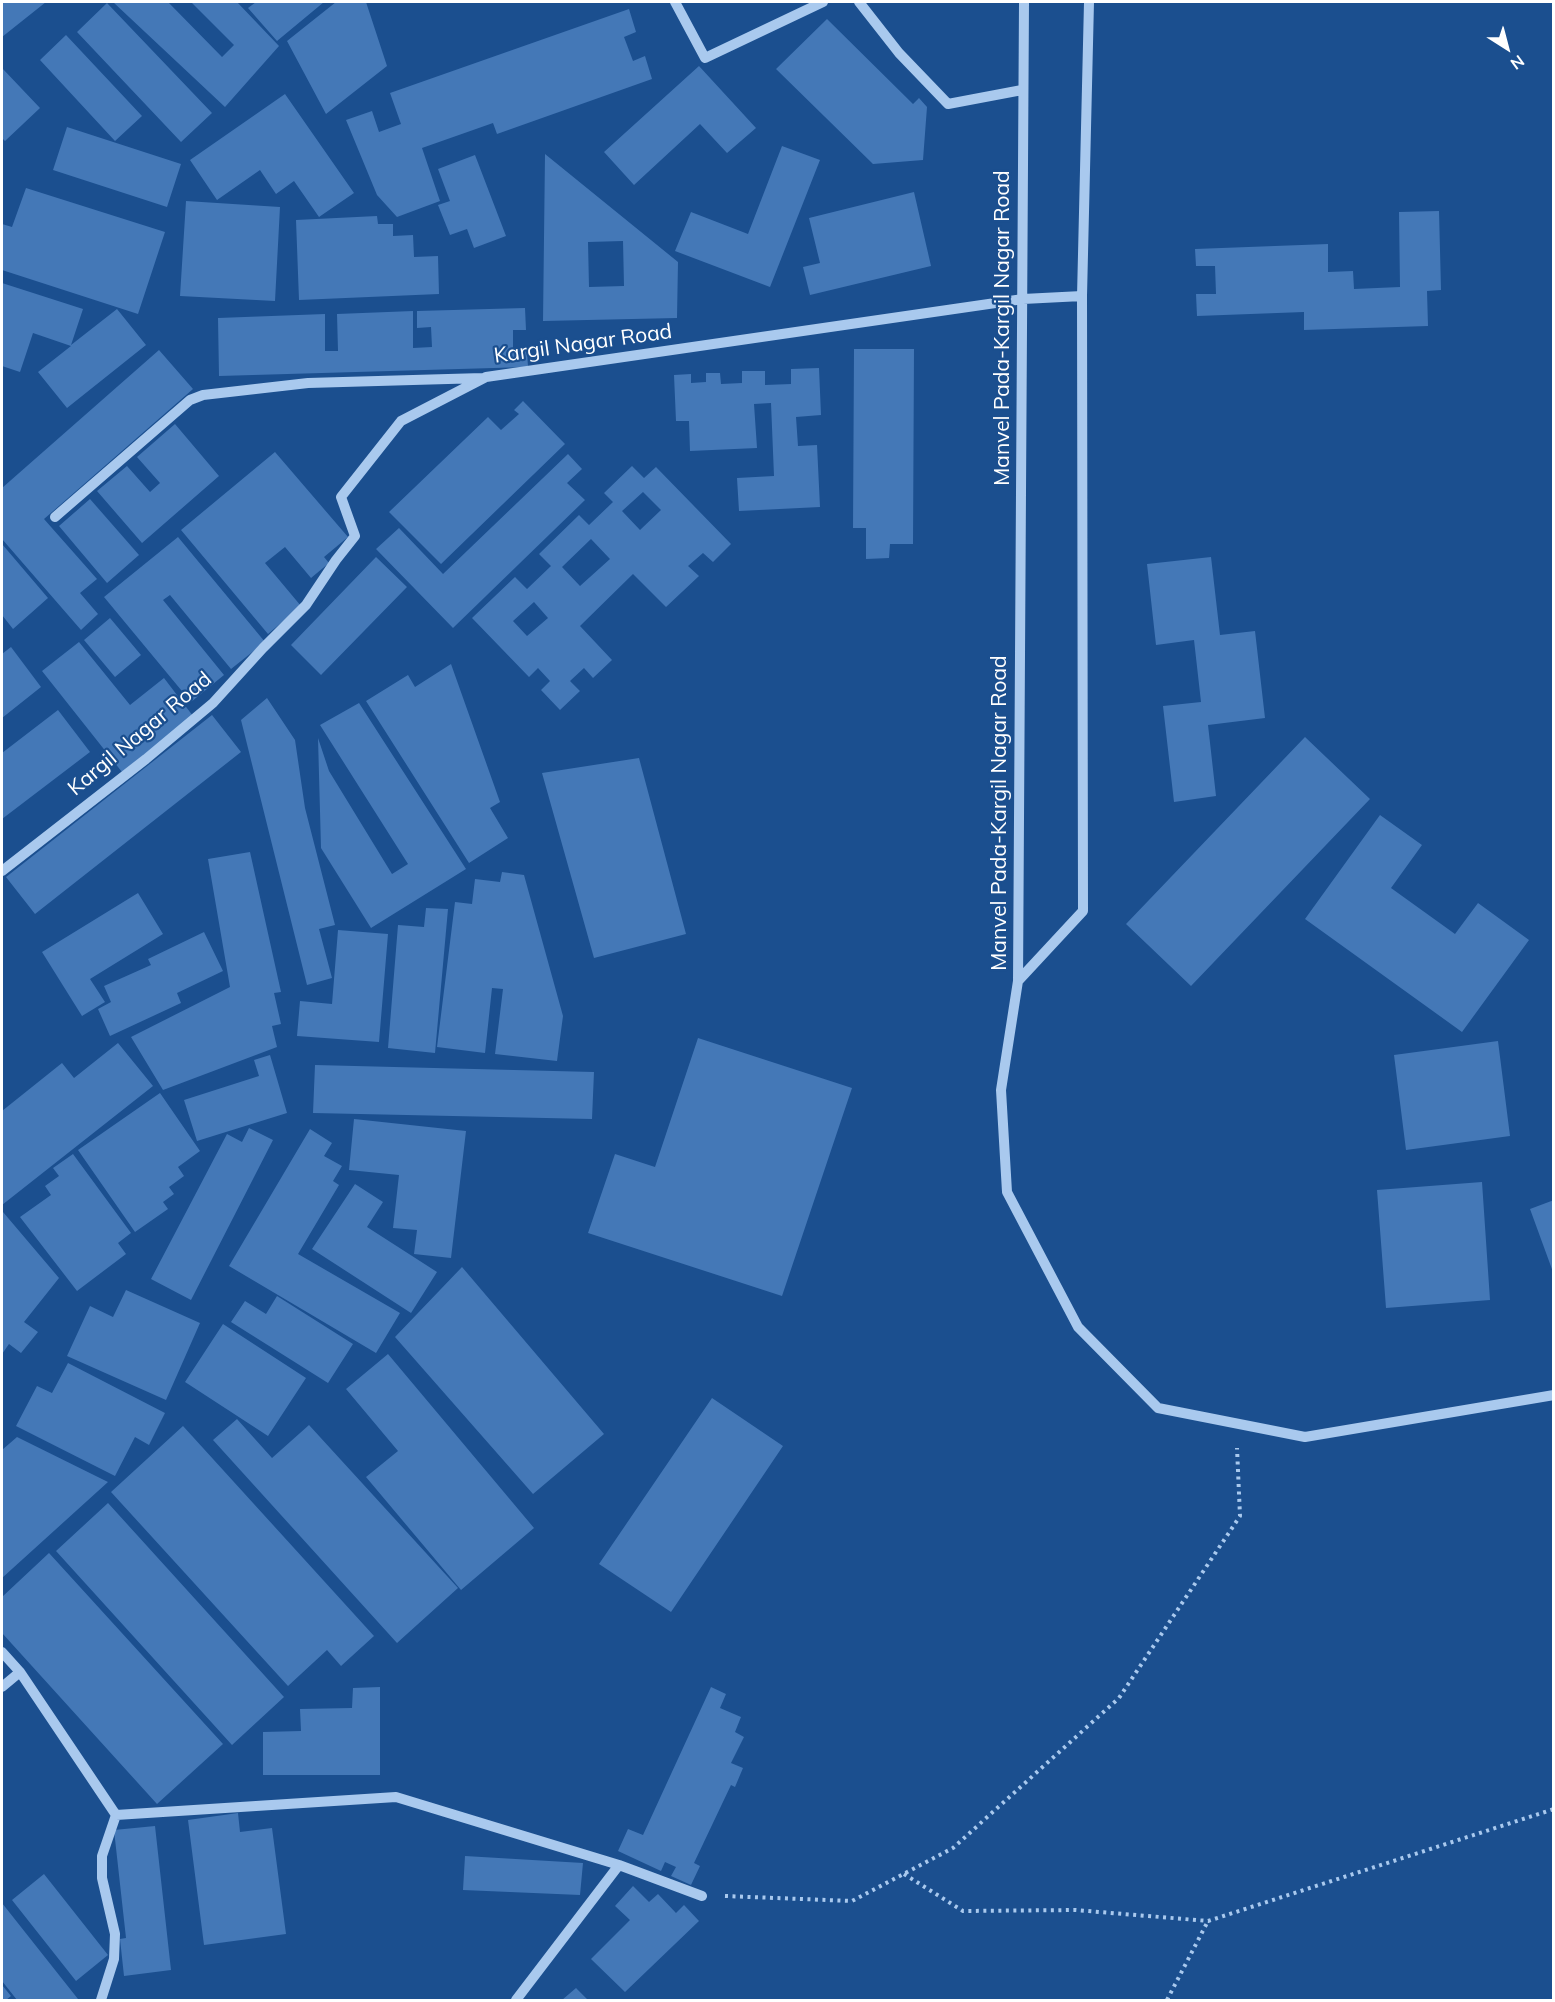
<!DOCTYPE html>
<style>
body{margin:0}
#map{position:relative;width:1555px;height:2002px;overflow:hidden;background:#1b4f8f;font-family:Mulish,sans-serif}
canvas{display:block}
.frame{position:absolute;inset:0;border:3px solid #fff;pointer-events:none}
.north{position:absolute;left:1477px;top:18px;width:60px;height:60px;-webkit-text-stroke:4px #1b4f8f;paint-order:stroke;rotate:144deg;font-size:16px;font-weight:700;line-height:24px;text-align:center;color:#fff}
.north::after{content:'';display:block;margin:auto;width:21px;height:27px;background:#fff;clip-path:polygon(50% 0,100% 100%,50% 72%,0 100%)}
</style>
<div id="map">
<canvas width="1555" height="2002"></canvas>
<div class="frame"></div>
<div class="north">N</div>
</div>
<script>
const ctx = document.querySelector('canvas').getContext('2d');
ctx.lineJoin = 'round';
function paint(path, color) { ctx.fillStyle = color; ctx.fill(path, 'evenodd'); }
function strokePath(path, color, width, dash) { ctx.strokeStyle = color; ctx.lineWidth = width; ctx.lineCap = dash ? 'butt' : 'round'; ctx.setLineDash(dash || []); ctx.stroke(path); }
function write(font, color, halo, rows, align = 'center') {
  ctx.font = font + ' Mulish,sans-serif'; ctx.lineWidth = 4.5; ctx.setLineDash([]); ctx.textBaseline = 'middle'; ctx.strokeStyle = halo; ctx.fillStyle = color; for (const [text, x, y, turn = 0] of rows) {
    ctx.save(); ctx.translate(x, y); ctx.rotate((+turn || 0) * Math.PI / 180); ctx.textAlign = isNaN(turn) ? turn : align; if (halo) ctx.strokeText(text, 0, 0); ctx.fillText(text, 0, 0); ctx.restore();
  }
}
paint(new Path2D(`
 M2,2H46L2,37Z
 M113,2H168L222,57L234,45L191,2H237L279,46L225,107Z
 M256,2H324L277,41L248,8Z
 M336,2H366L387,66L326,114L287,41Z
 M107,3L212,113L181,142L77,32Z
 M629,9L636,32L624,37L633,61L645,56L652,79L497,134L493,123L422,148L440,201L397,217L377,195L346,120L372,111L379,132L401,124L390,93Z
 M827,19L913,104L919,98L927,107L923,160L873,164L776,69Z
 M66,35L142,116L115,141L40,60Z
 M699,66L756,128L727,153L700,124L634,185L604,152Z
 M2,68L40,108L5,141L2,138Z
 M285,94L354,193L319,217L294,181L276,194L260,170L217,200L190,160Z
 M67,127L181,164L167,207L53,170Z
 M782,146L820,160L770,287L675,251L691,212L748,234Z
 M545,154L678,262L677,318L543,321ZM623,241L624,286L589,287L588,242Z
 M475,155L506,236L474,248L467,229L450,235L438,205L450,201L438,169Z
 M26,188L165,232L138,314L2,270V224L12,227Z
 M914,192L931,266L810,295L803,267L820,263L809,218Z
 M186,201L280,207L275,301L180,296Z
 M1439,211L1441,290L1427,291L1428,326L1304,330V312L1197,316L1196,294H1216L1215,266H1196L1195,249L1328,244V272L1353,271L1354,289L1400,287L1399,212Z
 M377,216L378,224H393V236L413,235L414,257L438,256L439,294L299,300L296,220Z
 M2,283L83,309L71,345L117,309L146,345L67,408L38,372L71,346L33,333L20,372L2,366Z
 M525,308L526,330H513V351H527L528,367L219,376L218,318L325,314V351H338L337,314L413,311V348L432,347L431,327L417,328V311Z
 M854,349H914L913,544H890L889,558L866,559V528H853Z
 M159,350L193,389L44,519L97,579L80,593L98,614L81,630L2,539V488Z
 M819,368L821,415L796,417L798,446L817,445L820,507L739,511L737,478L774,476L771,403L754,404L757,448L690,451L689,421H676L674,375L691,374V383L706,382V373H720L721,384L742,383V371H765V385L791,384V369Z
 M523,401L565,444L441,564L389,512L488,417L501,430L519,414L514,410Z
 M175,424L219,476L142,543L97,491L127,466L150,492L160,483L137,457Z
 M275,452L348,537L324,557L329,563L311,578L285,547L265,563L301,606L268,634L181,530Z
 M568,454L582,469L567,483L585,500L453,628L376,549L399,528L443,574Z
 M632,466L644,478L656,467L731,544L713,562L703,553L688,566L699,576L666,607L633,574L580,626L612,660L593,678L584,668L570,681L580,691L560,710L541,690L550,681L538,668L529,677L472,618L515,577L527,589L551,566L539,554L579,515L589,525L613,502L604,493ZM643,492L661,510L640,530L622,511ZM591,539L610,559L580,586L562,567ZM534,602L548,618L527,636L513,621Z
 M90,499L139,555L107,583L59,526Z
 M178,537L265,642L231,669L170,595L163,600L224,675L191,702L104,597Z
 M2,544L48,598L13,629L2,615Z
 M376,557L407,587L321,675L291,645Z
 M1211,557L1220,635L1255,631L1265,718L1208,725L1216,796L1174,802L1163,706L1201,702L1194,640L1156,645L1147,564Z
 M110,618L141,655L115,677L84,640Z
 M79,642L130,705L164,678L193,716L122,772L42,671Z
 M11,647L41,687L2,718V654Z
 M451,664L500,802L490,808L508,838L469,863L366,701L408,675L415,687Z
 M267,698L295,740L305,808L335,925L319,929L332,978L307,985L241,720Z
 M359,703L466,869L371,928L321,848L318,738L329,771L392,874L408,864L320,725Z
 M58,710L90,752L2,819V753Z
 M212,715L241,752L35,914L6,877Z
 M1305,737L1370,799L1191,986L1126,924Z
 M639,758L686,934L594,958L542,773Z
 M1380,815L1422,845L1391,888L1455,934L1478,903L1529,940L1462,1032L1305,919Z
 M250,852L281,992L274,993L281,1024L272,1026L277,1047L163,1090L131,1037L230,987L208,859Z
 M502,872L524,875L563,1016L557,1061L495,1054L503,989L492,988L485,1053L437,1047L455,902L472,904L475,879L500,882Z
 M138,893L163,934L90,979L105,1002L82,1016L42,952Z
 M426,908L448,909L435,1053L388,1048L398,925L424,927Z
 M338,930L388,934L379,1042L297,1036L300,1001L332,1004Z
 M204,932L223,971L177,993L181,1003L110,1036L98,1009L111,1002L104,986L151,965L148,959Z
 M698,1038L852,1088L782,1296L588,1233L615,1154L655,1167Z
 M1498,1041L1510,1136L1406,1150L1394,1055Z
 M118,1043L153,1086L2,1205V1111L62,1063L74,1078Z
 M270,1055L287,1113L197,1141L184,1100L259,1076L254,1060Z
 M315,1065L594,1072L592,1119L313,1113Z
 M160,1093L200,1151L178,1167L184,1176L169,1187L174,1194L163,1202L168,1209L135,1232L78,1150Z
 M354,1119L466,1131L451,1258L414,1254L417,1230L393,1228L399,1175L349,1170Z
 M249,1128L273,1140L191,1300L151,1279L227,1134L242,1142Z
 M310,1129L332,1143L324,1156L342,1166L333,1181L339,1185L298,1254L400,1313L376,1353L229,1266Z
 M73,1154L131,1233L118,1243L126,1254L77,1291L20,1217L51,1195L45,1186L59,1176L53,1168Z
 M1482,1182L1490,1300L1386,1308L1377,1190Z
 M355,1184L383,1202L367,1227L437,1272L411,1313L312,1249Z
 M1554,1200V1272H1553L1530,1209Z
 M3,1212L59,1278L24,1322L38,1332L21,1353L9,1344L2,1354Z
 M462,1267L604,1434L533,1494L395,1337Z
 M126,1290L200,1323L166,1400L67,1356L90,1306L113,1317Z
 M277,1296L353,1344L328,1383L231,1322L245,1301L266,1314Z
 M223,1324L306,1378L268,1436L185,1382Z
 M388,1354L534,1528L461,1590L366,1477L398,1451L346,1389Z
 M68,1363L165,1413L149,1445L135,1437L115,1476L16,1426L37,1386L52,1393Z
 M712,1398L783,1446L671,1612L599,1564Z
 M237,1419L272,1458L309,1425L458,1588L397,1643L213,1440Z
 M183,1426L374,1636L341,1666L327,1650L288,1686L111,1492Z
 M17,1437L108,1482L2,1578V1450Z
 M108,1503L284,1697L232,1745L56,1551Z
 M49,1553L223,1744L157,1804L2,1633V1597Z
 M380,1687V1775H263V1732L301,1731L300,1709L352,1708L353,1688Z
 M711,1687L726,1694L720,1708L741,1717L735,1732L744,1737L731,1763L743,1768L735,1787L731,1785L694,1863L700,1866L691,1885L671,1876L676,1867L665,1862L661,1871L618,1851L628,1829L643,1835Z
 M238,1813L240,1832L272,1828L286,1934L204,1945L188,1820Z
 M155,1826L171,1970L124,1976L120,1939L126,1938L114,1830Z
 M465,1856L583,1863L580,1895L463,1890Z
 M44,1874L108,1955L76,1981L12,1900Z
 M633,1886L649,1902L658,1894L676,1913L684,1905L699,1921L625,1992L591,1959L630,1920L615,1906Z
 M2,1903L78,1999L75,2000H17L2,1981Z
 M2,1985L11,1996L6,2000H2Z
 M576,1988L588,2000H562Z`), '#4478b7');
strokePath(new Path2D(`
 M904,1874L963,1911L1076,1910L1208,1921L1554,1809
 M725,1896L852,1901L953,1848L1119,1698L1240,1516L1237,1448
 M1167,2000L1208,1921`), '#a9c9ee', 4, [3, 4.5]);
strokePath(new Path2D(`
 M675,2L705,58L823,2
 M859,2L899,53L948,104L1022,90
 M1024,2L1018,981L1001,1090L1007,1192L1078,1327L1158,1408L1305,1437L1554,1395
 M55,517L190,400L203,395L308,383L483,378
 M2,871L146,759L213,703L263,648L306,605L336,560L355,536L341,497L401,421L486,377L1023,299L1082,296
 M1018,981L1083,911L1082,296L1089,2
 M2,1652L20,1672L116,1815L396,1797L619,1865L702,1896
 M2,1687L20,1672
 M101,2000L114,1959L115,1934L102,1878V1856L116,1815
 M516,2000L619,1865`), '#a9c9ee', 10);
write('21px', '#fff', '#1b4f8f', [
 ["Manvel Pada-Kargil Nagar Road",1003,328,-90],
 ["Kargil Nagar Road",583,344,-8],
 ["Kargil Nagar Road",140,734,-40],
 ["Manvel Pada-Kargil Nagar Road",1000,813,-90]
]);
</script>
